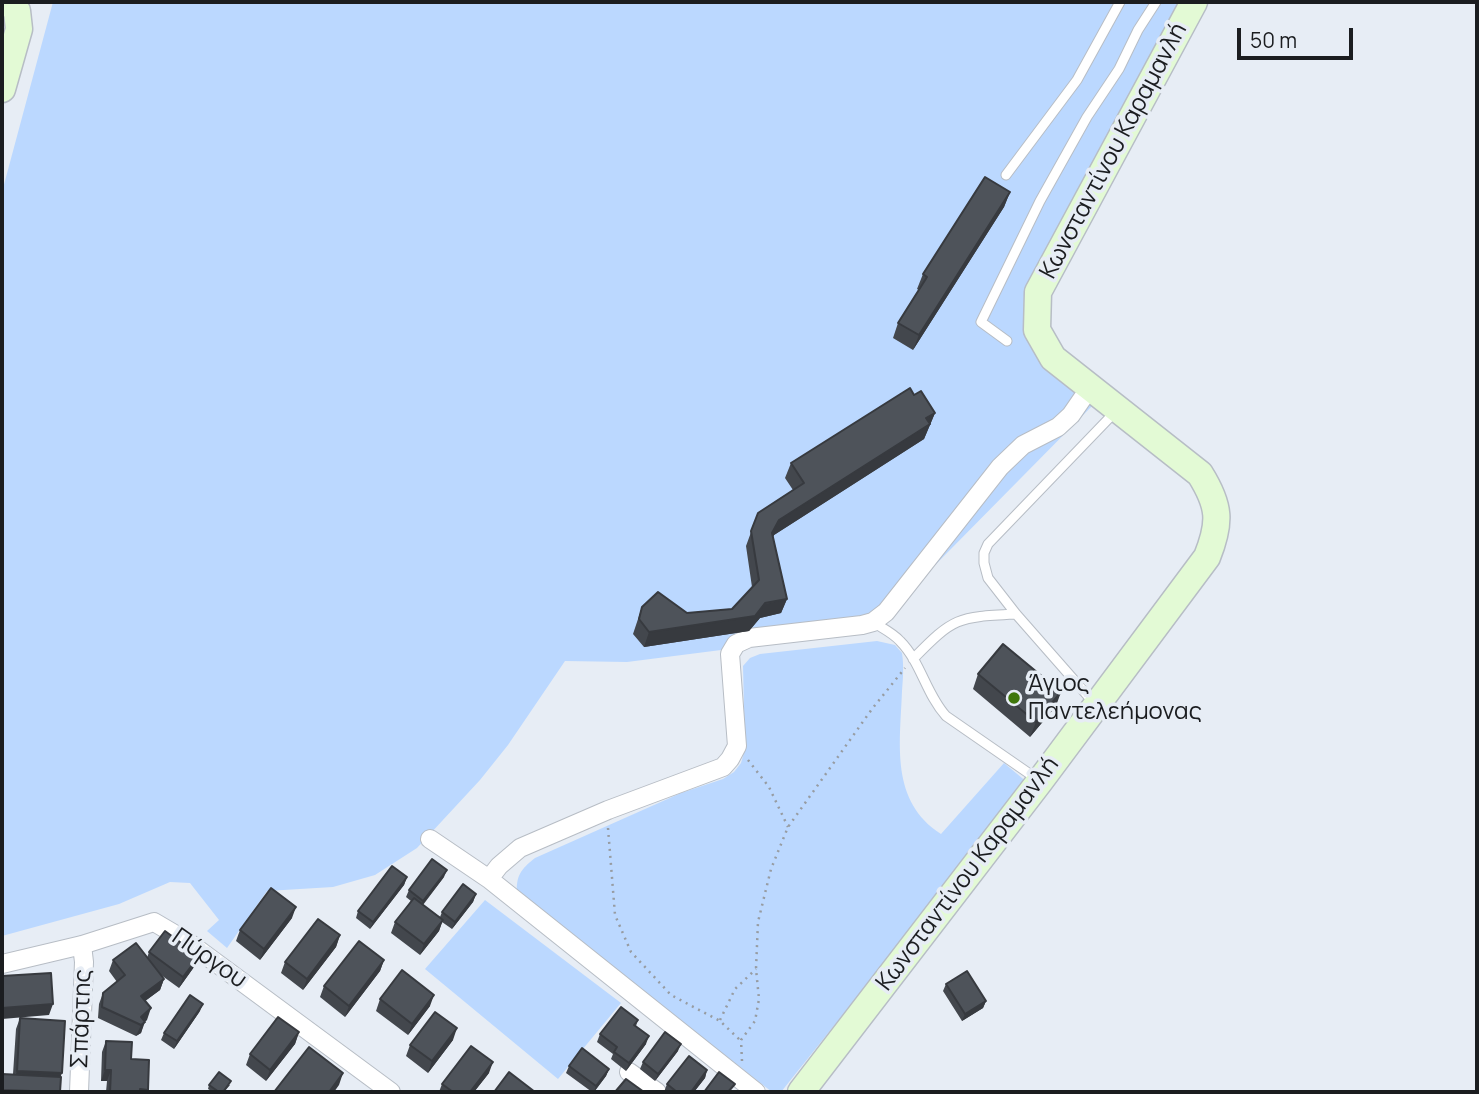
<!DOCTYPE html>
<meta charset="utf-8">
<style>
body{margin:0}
#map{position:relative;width:1479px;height:1094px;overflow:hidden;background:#e7edf5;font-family:Manrope,sans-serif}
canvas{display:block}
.frame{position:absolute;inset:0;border:4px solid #1b1d20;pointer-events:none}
.scale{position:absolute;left:1237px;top:28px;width:116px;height:32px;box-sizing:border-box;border:4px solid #1b1d20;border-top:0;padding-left:9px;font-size:21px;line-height:24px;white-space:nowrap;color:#1b1d20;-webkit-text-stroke:5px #e7edf5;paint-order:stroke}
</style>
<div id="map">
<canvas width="1479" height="1094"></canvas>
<div class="frame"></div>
<div class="scale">50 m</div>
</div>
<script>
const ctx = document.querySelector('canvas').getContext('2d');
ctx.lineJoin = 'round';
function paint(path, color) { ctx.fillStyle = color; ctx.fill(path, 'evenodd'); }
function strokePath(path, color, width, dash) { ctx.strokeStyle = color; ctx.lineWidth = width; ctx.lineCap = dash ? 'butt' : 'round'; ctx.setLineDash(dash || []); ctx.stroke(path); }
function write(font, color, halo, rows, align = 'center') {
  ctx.font = font + ' Manrope,sans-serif'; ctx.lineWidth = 7; ctx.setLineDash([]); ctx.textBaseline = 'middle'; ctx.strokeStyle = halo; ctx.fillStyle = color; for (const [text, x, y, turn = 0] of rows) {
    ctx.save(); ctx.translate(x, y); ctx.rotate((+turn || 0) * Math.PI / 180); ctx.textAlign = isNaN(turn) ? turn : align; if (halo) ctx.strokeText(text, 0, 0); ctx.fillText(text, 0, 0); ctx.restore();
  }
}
paint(new Path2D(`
 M53,2H1183L1027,295L1095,403L870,631L627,662L565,661L508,745L480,780L417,848L375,875L333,887L267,891L227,948L207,931L219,920L190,883L170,882L119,904L2,936V192Z
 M877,641L895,645L902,653C904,666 903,679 902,691C900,745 890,801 941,834L1004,763L1028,783L781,1092H772L517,893C516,876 521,869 535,858L681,793L723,779L734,772L741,763L745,749L743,666L750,658L760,654Z
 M485,900L621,1003L558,1079L425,969Z`), '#bbd8ff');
const lane = new Path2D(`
 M1006,175L1077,80L1120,2
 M1007,341L981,322L1040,201L1087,117L1119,69L1138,30L1156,2
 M873,622C882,628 893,633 900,641C921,662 926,694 946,716L1037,779
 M913,659C954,617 957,617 1016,614
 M1095,704L1016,614L988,578L984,563V553L988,544L1116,411`);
const street = new Path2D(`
 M430,839L489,879L756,1092
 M489,879L499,866L520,848L608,810L723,767L730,759L737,746L730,654L736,644L749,638L862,625L873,622L886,612L1000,467L1023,445L1058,427L1071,415L1091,386
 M2,964L82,945L154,922L188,942L391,1092
 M629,1072L657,1092
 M79,1092L84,962L82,945`);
const secondary = new Path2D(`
 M2,89L19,29L17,11L9,2
 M801,1092L1040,781L1207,557C1221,522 1220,506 1200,474L1053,358L1037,330L1038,292L1194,2`);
strokePath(lane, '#b7bdc5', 11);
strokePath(street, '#b7bdc5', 20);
strokePath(secondary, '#b7bdc5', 29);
strokePath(new Path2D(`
 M748,760L769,787L788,827
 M608,828L615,915L631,952L671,995L720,1021L740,1040
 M720,1020L735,989L756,969
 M742,1061L741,1040L755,1021L759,999L756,969L758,922L771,869L788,827L872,709L905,668`), '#979ca2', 2.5, [2, 5]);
strokePath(lane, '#fff', 9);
strokePath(street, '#fff', 18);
strokePath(secondary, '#e3fad5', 26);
paint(new Path2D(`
 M1010,192L1004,207L913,350L893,338L898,323L919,290L917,289L923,274Z
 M914,395L935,413L924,439L774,535L773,537L787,599L781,613L760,618L749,631L644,647L633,634L642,607L687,613L732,609L752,587L746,546L758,513L793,490L785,478L791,463Z
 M978,674L1056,706L1030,737L973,689Z
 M407,877L404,885L370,929L356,918L358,911Z
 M444,877L423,905L440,917L442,912L476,894L473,902L452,929L442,922L439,931L420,955L391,933L395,922L411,901L406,897L409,890Z
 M292,918L260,960L236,941L240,930Z
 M340,935L336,947L303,990L281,973L285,962Z
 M149,952L199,956L194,967L179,988L161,975L164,979L160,990L145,1001L147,1020L144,1022L141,1033L136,1036L98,1018L99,1004L103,993L117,982L109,971L113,960L147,958Z
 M384,960L380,971L345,1017L320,997L324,986Z
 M946,984L986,1001L983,1008L962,1021L943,991Z
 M380,999L430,1006L408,1035L376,1011Z
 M200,1011L174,1049L161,1040L164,1033Z
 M20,1018L62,1073L13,1074L16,1029Z
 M638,1020L636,1026L646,1044L626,1071L611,1059L613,1054L597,1042L600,1034Z
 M299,1032L295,1044L266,1081L246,1065L250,1054Z
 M453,1040L428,1073L406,1056L410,1045Z
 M106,1041L131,1059L147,1092H106L107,1081H101L102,1052Z
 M678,1051L655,1081L640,1069L643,1062Z
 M569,1066L609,1069L606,1076L594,1092H592L566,1073Z
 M707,1070L705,1078L694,1092H664L667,1084Z
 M489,1073L474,1092H439L442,1084Z
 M209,1085H230L224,1092H213L208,1089Z`), '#43474d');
paint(new Path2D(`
 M1010,192L1004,207L913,350L919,335Z
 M935,413L924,439L774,535L767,548L772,533L779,520Z
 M787,599L781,613L760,618L749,631L644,647L649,632Z
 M1061,692L1056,706L1030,737L1036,722Z
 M447,870L444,877L420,908L423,901Z
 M407,877L404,885L370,929L373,922Z
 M476,894L473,902L452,929L455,922Z
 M296,907L292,918L260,960L264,949Z
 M443,920L439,931L420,955L424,944Z
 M340,935L336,947L303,990L307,979Z
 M199,956L194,967L179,988L183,977Z
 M384,960L380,971L345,1017L349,1006Z
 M164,979L160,990L137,1007L141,996Z
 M434,995L430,1006L408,1035L412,1024Z
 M986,1001L983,1008L962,1021L965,1014Z
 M53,1004L49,1015L2,1019V1008Z
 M203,1004L200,1011L174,1049L177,1041Z
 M151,1008L147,1020L140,1025L141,1017Z
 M145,1022L141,1033L136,1036L141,1025Z
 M457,1028L453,1040L428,1073L432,1061Z
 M299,1032L295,1044L266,1081L270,1070Z
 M649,1036L646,1044L626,1071L629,1063Z
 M681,1044L678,1051L655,1081L658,1074Z
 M493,1062L489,1073L474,1092H470Z
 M609,1069L606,1076L594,1092L596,1086Z
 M105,1070H111L107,1081H101Z
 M707,1070L705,1078L694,1092H691Z
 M17,1071L62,1073L58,1084L13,1082Z
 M343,1073L339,1085L334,1092H329Z
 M140,1089L148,1090L147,1092H139Z
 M2,1090L38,1092H2Z`), '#373a3f');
const building = new Path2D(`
 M985,177L1010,192L919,335L898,323L927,277L923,274Z
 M910,388L914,395L921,391L935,413L926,418L930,424L779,520L772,533L787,599L765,603L755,616L649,632L639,619L642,607L658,592L687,613L732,609L759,580L751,531L758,513L804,483L791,463Z
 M1003,644L1061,692L1036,722L978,674Z
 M432,859L447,870L423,901L409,890Z
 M392,866L407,877L373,922L358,911Z
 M463,884L476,894L455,922L442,912Z
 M271,888L296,907L264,949L240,930Z
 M414,898L443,920L424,944L395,922Z
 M318,919L340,935L307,979L285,962Z
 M165,931L199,956L183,977L149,952Z
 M359,941L384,960L349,1006L324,986Z
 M136,943L164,979L141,996L151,1008L141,1017L145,1022L141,1025L102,1007L103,993L125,975L113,960Z
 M402,970L434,995L412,1024L380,999Z
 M967,971L986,1001L965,1014L946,984Z
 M51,973L53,1004L2,1008V976Z
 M190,995L203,1004L177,1041L164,1033Z
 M621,1007L638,1020L634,1025L649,1036L629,1063L614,1052L617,1047L600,1034Z
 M435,1012L457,1028L432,1061L410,1045Z
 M278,1017L299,1032L270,1070L250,1054Z
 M20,1018L65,1021L62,1073L17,1071Z
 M665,1032L681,1044L658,1074L643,1062Z
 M106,1041L132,1042L131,1059L149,1060L148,1090L140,1089V1092H110L111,1070H105Z
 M471,1046L493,1062L470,1092H453L442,1084Z
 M309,1047L343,1073L329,1092H274Z
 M582,1048L609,1069L596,1086L569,1066Z
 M689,1056L707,1070L691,1092H677L667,1084Z
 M219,1072L231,1081L223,1092H219L209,1085Z
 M509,1072L535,1092H494Z
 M719,1072L735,1084L728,1092H704Z
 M2,1074L61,1077L60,1092L2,1090Z
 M626,1079L644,1092H615Z`);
paint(building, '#4e535a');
strokePath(building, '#373a3f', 2);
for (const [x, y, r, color] of [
 [1014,698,7,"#3f770b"]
]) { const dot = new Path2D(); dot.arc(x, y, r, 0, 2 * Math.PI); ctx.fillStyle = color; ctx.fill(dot); strokePath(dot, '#e7edf5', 2.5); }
write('24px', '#1b1d20', '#e7edf5', [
 ["Κωνσταντίνου Καραμανλή",1114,151,-62],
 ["Κωνσταντίνου Καραμανλή",968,874,-53],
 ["Πύργου",209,959,35],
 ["Σπάρτης",82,1019,-88]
]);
write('24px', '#1b1d20', '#e7edf5', [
 ["Άγιος",1028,684],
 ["Παντελεήμονας",1028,712]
], 'left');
</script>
